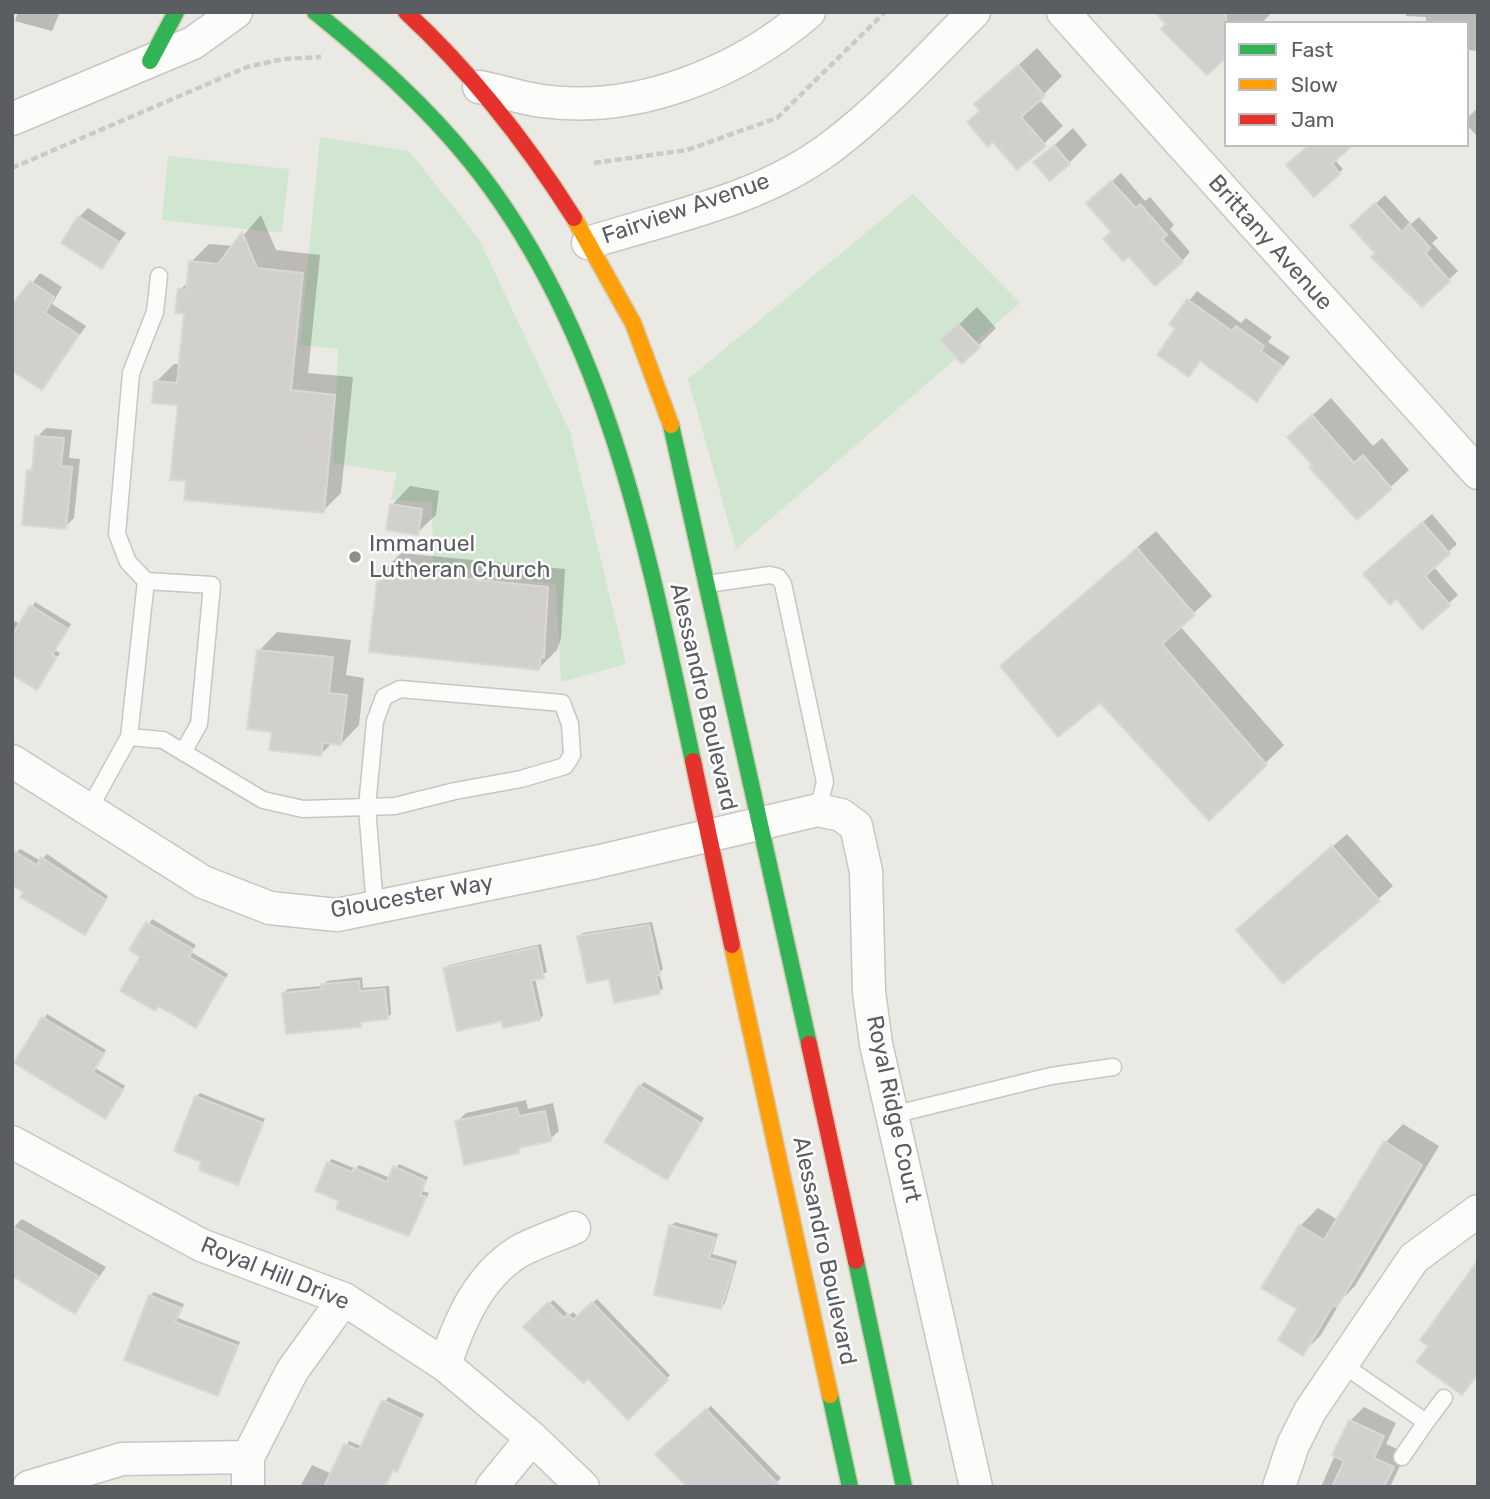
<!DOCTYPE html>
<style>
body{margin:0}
#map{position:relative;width:1490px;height:1499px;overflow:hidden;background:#eae9e4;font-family:Rubik,sans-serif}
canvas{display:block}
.frame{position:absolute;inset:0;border:14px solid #5a5d62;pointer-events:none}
.legend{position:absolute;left:1224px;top:21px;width:245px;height:126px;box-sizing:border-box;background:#fff;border:2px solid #bdbec0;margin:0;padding:9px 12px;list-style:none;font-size:21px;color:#5a5d62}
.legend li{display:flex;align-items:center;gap:14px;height:35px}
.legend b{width:35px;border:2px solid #bdbec0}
</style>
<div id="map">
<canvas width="1490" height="1499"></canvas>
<div class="frame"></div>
<ul class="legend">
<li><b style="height:9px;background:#30b455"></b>Fast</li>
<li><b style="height:9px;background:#ff9f0a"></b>Slow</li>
<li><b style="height:9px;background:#e5322d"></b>Jam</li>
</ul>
</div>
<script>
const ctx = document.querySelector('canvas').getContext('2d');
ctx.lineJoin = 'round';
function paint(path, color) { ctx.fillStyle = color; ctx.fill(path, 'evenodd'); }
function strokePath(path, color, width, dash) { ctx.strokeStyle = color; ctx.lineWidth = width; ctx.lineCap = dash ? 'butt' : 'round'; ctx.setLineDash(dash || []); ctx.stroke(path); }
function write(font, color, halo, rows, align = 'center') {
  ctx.font = font + ' Rubik,sans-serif'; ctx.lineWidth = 5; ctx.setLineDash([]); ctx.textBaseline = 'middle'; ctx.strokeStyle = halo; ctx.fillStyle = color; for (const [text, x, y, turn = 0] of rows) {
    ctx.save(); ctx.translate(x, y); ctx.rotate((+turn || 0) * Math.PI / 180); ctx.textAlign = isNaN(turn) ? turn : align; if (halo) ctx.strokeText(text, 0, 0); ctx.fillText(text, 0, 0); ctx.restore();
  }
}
paint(new Path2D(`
 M320,137L409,151L479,239L570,432L626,664L561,682L556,584L433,564L432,502L391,500L397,473L333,463L338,349L300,345Z
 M168,156L289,169L282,233L162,220Z
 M913,194L1020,303L736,549L688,379Z`), '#d1e6d0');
paint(new Path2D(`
 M18,12H60L52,31L15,21Z
 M1158,12H1272L1262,23L1168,24Z
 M1406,12H1478V51L1468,50L1467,23H1426V17L1406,16Z
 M1037,48L1062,76L1039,99L1063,126L1017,168L993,140L982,110L976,104Z
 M1478,108V137L1467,125V118Z
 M1073,128L1087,145L1069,163L1036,162Z
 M1334,159L1343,169L1315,195Z
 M1121,173L1145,201L1150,197L1174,225L1170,229L1190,252L1182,261L1129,254L1113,231L1098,194Z
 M1385,195L1411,224L1419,217L1438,238L1432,243L1458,271L1422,305L1377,253L1361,217Z
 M88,208L126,233L101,267L79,217Z
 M261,215L276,250L320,255L308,373L353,377L341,493L323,511L188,480L179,404L156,382L174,364H180L186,312L180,290L189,281L191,262L209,244L234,246Z
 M40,273L62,287L52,304L86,326L42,388L12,310Z
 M1197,291L1241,323L1246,318L1272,337L1268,342L1290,357L1257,400L1202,360L1189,375L1178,329L1171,324Z
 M977,307L996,328L978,346L943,340Z
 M1331,398L1373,446L1382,438L1409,470L1357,518L1289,437Z
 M46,428L72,430L69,458L80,459L74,518L65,527L28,471L34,466L37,437Z
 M410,486L439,491L436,515L417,533L392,505Z
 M1432,514L1457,544L1433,566L1458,595L1422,627L1374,565Z
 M1156,531L1212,596L1180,626L1284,745L1209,818L1100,700L1021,648Z
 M401,553L565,569L561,638L557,650L539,668L378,582L383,571Z
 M35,602L71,624L55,650L60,653L40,684L12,675V619L21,625Z
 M277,632L351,640L346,675L364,678L359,725L341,744L332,743L321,754L273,730L259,651Z
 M1347,834L1393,886L1283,982L1252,917Z
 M20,849L41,861L47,854L108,896L88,929L25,891L16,853Z
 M152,919L196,945L191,952L228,974L199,1022L143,956L132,950Z
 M652,922L663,969L659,973L663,988L659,992L610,977L579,937L583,933Z
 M541,944L547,972L535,978L543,1015L540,1019H503L445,969L449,965Z
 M362,977L363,988L389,986L391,1014L387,1018L364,1021L360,1025L284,993L288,989L323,986L327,981Z
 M47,1014L106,1050L95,1068L125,1086L105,1116L17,1063Z
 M644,1082L704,1118L670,1174L640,1086Z
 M200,1093L265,1119L238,1183L196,1097Z
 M526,1100L528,1109L553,1103L559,1131L550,1139L524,1145L518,1151L457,1122L466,1113Z
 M1403,1124L1439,1146L1355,1286L1342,1299L1321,1335L1303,1353L1300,1226L1318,1208L1338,1220L1385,1143Z
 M332,1159L356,1169L359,1165L390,1178L399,1164L428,1177L422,1191L429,1193L412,1230L408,1234L341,1200L328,1163Z
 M22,1219L106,1267L75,1312L14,1227Z
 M675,1222L718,1234L712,1254L737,1261L725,1303L721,1307L671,1226Z
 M154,1292L184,1304L178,1318L240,1342L218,1394L150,1296Z
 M597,1299L670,1375L628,1417L589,1377L526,1327L553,1300L569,1315L573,1312L578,1317Z
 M388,1397L424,1414L400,1466L394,1469L386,1487H300L312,1465L332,1474L349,1441L363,1447Z
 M711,1406L781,1478L772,1487L658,1454Z
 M1364,1407L1396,1423L1386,1444L1406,1453L1390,1487H1321L1350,1421Z`), '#0003');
const building = new Path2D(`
 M1155,12H1226V58L1207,75L1161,29L1166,24Z
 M1018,65L1045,96L1021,117L1046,146L1017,170L993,142L988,147L967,122L980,111L974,104Z
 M1054,145L1070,164L1050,181L1033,162Z
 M1309,145H1353L1332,164L1340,174L1314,197L1286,165Z
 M1111,181L1136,208L1140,204L1167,235L1162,239L1183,262L1155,286L1129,257L1123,261L1103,239L1111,232L1086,203Z
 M1375,203L1402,232L1409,224L1430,248L1425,253L1450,281L1422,307L1371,257L1375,253L1350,226Z
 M78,216L119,242L102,269L61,243Z
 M242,232L257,268L303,273L291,390L335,395L324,513L184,500L186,481L170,480L178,405L152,403L154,381L177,383L184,314L175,313L178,289L186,290L189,261L218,264Z
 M30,281L54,297L45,313L79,335L42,390L12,371V305Z
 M1187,299L1232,331L1236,326L1264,346L1261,351L1282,366L1257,402L1200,361L1189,377L1157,355L1175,329L1169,324Z
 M958,324L980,347L962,364L940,340Z
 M1312,415L1354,463L1363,455L1392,489L1357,520L1309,467L1312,465L1287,437Z
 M35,436L64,438L61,466L72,467L66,529L22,525L27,470L32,471Z
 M390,504L422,509L418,535L386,530Z
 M1422,522L1450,554L1425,576L1450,605L1422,630L1396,599L1390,605L1363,574Z
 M1137,548L1195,615L1162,644L1267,765L1209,821L1100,703L1058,737L1000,666Z
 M381,570L548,587L544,658L541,657L539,670L369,652L377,581H380Z
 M30,605L68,629L52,655L57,657L37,690L12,675V636Z
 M257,650L333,657L329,693L347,695L341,745L323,743L321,756L269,750L272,732L247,729Z
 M1332,846L1380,901L1283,984L1236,930Z
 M12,850L37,865L41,857L106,900L85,935L20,897L23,892L12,885Z
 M146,922L193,949L189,957L225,978L196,1028L158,1006L155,1011L120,991L140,957L129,950Z
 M649,925L660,975L656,976L660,994L614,1003L609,979L587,983L577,936Z
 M537,947L544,978L531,981L540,1020L503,1028L502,1021L457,1031L443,968Z
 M359,981L360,991L385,989L388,1019L361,1022V1027L286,1034L282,993L322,989L321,984Z
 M42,1017L104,1054L93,1072L123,1090L105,1119L14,1063Z
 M639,1085L701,1123L667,1180L604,1142Z
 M195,1096L263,1123L238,1185L199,1170L201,1162L174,1151Z
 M517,1108L519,1116L545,1111L551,1141L518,1148L519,1153L464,1165L455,1121Z
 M1384,1141L1422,1165L1337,1307L1333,1305L1303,1356L1278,1340L1297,1309L1261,1288L1299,1225L1324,1240Z
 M327,1162L352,1172L354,1168L387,1182L393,1166L426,1181L420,1195L426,1197L409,1236L336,1209L339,1201L315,1191Z
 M669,1225L715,1238L709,1258L734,1265L721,1309L654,1295Z
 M12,1226L98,1276L75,1314L12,1276Z
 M1478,1260V1374L1462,1395L1416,1362L1428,1346L1420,1340Z
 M149,1295L181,1308L175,1322L238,1346L218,1396L124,1360Z
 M548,1302L564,1318L568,1314L573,1320L592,1302L668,1380L628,1420L588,1379L584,1384L523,1327Z
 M382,1400L421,1419L397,1472L393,1470L385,1487H324L344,1444L359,1450Z
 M706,1409L781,1487H687L655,1454Z
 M1349,1420L1384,1436L1374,1458L1394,1467L1384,1487H1332L1344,1461L1332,1455Z`);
paint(building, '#d1d0cd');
strokePath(building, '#d9d8d4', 2);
const lane = new Path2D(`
 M159,276L155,312L131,373L117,534L128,562L146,581L212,585L199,724L183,752
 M707,584L770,575L778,577L783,584L825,782L818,810
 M400,689L562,703L570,724L572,755L565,766L521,779L455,791L395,806L367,807L375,721L384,697Z
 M129,737L163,740L263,800L303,809L367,807L375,907
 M89,809L129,737L146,581
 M892,1115L1051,1076L1113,1067
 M1342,1364L1426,1422L1402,1457
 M1426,1422L1444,1398`);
const street = new Path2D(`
 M1063,12L1478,473
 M479,87C500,91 521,98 542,101C637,114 738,73 809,12
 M12,119L193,43L236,12
 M588,243C670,217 761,200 831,147C883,108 928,58 974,12
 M12,761L203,882L270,908L337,915L596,862L818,810L841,815L856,826L866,871L869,992L876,1044L976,1487
 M12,1142L201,1245L344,1299L445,1365L532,1438L583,1487
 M445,1365C459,1322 478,1277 518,1252C535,1242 556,1236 574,1228
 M29,1487L122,1459L248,1457L292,1371L344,1299
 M248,1487V1457
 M492,1487L532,1438
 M1279,1487L1293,1445L1310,1411L1414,1258L1478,1211`);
const fast = new Path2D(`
 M315,12C372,58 425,105 471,162C608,332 648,553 693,761
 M150,61L176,12
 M671,425L809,1044
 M856,1261L904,1487
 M830,1395L850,1487`);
const slow = new Path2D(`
 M574,218L633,323L671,425
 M732,945L830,1395`);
const jam = new Path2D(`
 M406,12C472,73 526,142 574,218
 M693,761L732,945
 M809,1044L856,1261`);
strokePath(lane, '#c6c6c5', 19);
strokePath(street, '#c6c6c5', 35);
strokePath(fast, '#d2cbb1', 19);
strokePath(slow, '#d2cbb1', 19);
strokePath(jam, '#d2cbb1', 19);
strokePath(new Path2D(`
 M594,163L687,150L777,118L885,12
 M12,168L247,67L283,59L321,57`), '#c7cbc9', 4.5, [7, 3.5]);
strokePath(lane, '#fcfcfb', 16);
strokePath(street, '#fcfcfb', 32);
strokePath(fast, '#30b455', 16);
strokePath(slow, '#ff9f0a', 16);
strokePath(jam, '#e5322d', 16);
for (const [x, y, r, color] of [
 [355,557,7,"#8c8e90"]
]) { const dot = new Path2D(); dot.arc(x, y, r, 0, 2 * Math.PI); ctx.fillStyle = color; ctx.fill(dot); strokePath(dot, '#fff', 2.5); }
write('23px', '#5a5d62', '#fff', [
 ["Fairview Avenue",686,209,-19],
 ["Brittany Avenue",1270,243,48],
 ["Alessandro Boulevard",703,697,77],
 ["Gloucester Way",412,897,-10],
 ["Royal Ridge Court",893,1109,78],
 ["Alessandro Boulevard",824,1251,78],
 ["Royal Hill Drive",275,1274,22]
]);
write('23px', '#5a5d62', '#fff', [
 ["Immanuel",369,544],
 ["Lutheran Church",369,570]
], 'left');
</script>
